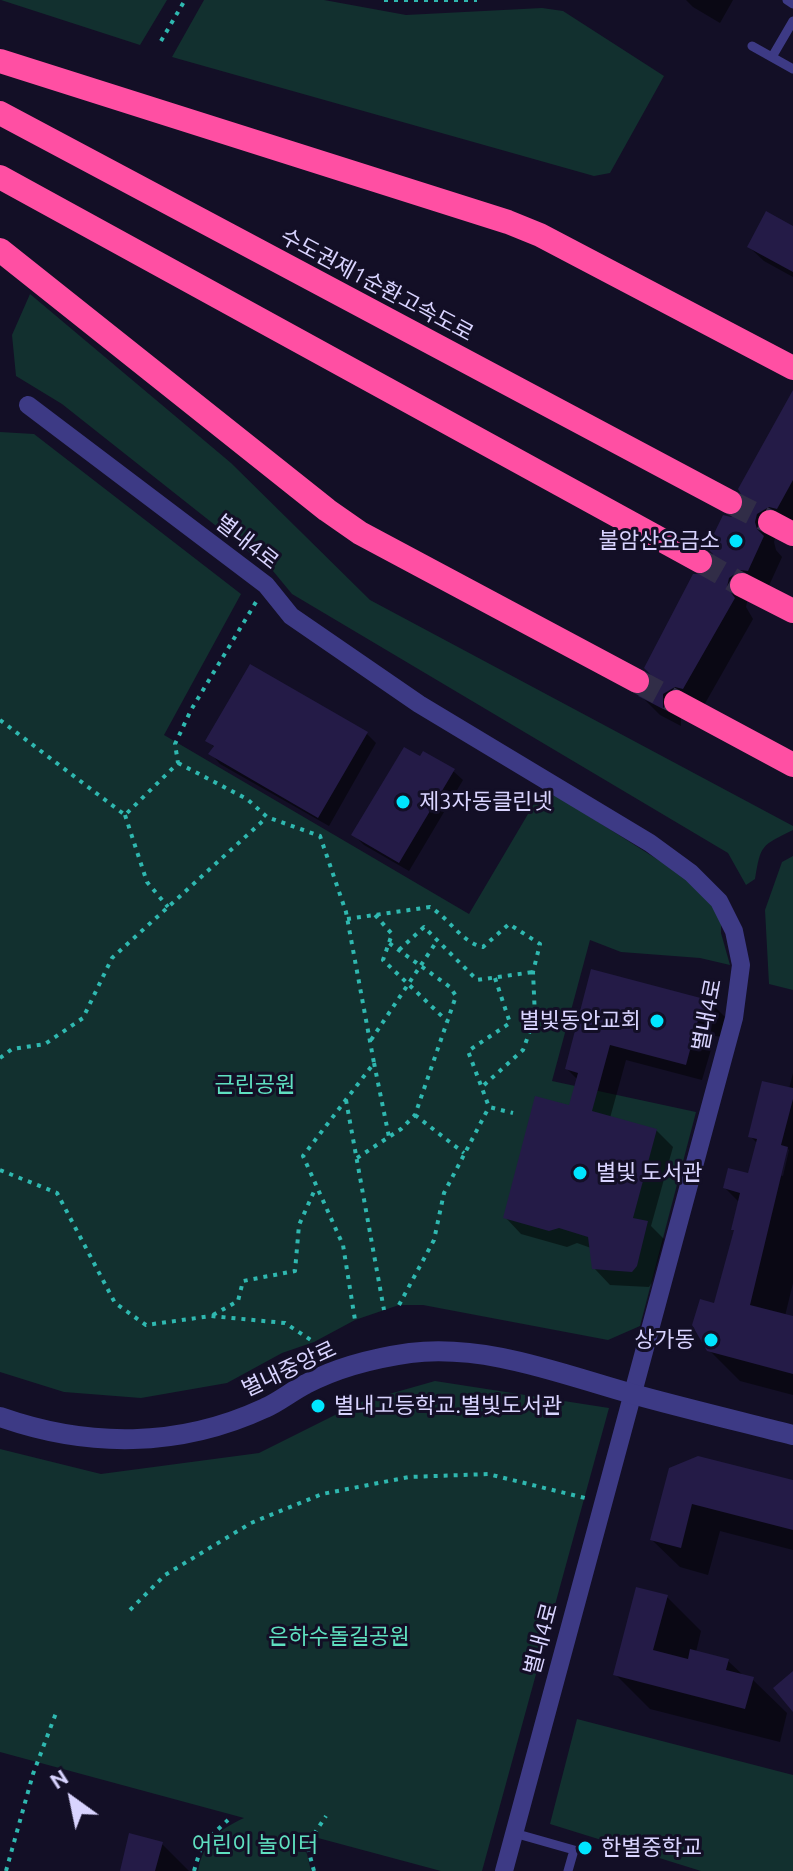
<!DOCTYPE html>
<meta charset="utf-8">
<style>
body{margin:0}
#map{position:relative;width:793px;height:1871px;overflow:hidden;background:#130f26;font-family:Ubuntu,sans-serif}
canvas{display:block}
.north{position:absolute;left:32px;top:1759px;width:80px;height:80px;-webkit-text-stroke:6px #130f26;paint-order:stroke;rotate:327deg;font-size:22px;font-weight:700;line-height:32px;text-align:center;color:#d9d4ff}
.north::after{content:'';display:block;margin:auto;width:28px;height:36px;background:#d9d4ff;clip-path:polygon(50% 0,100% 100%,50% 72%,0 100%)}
</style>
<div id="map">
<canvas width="793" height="1871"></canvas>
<div class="north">N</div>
</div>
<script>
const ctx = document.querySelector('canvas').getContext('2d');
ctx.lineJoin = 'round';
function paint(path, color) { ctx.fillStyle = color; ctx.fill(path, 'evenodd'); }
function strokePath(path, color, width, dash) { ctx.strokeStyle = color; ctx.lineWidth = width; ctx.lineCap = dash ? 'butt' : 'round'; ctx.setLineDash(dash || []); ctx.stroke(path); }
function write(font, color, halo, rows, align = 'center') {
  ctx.font = font + ' Ubuntu,"Noto Sans KR",sans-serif'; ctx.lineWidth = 6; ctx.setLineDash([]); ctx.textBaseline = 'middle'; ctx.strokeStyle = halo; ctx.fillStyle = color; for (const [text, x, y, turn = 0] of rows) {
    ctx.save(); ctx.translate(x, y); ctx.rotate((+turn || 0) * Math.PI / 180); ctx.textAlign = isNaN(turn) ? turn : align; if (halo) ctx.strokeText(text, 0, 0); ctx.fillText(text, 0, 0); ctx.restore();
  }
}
paint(new Path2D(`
 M1,0H167L140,45Z
 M204,0H324L406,15L542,8L563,11L664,76L610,173L594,176L172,57Z
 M30,294L231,463L370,600L793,826V830C761,846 761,844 755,879L746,885L728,853L292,594L273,571L62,404L16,376L12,335Z
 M0,432L34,434L241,594L164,735L469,914L541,792L548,796L551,792L693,882L721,916V933L730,965L700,958L621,952L590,940L552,1081L696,1112L640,1326L608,1340L423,1305H399L355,1320L314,1342L282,1353L227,1383L141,1398L64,1392L0,1372Z
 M793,856V990L769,984L765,910L782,862Z
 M435,1381L609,1408L482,1871H441L292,1831L307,1854L311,1871H198C203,1842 220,1829 244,1818L0,1752V1449L101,1474L259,1453L361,1402Z
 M577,1719L793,1775V1871H701L550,1824Z`), '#12302f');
paint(new Path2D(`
 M686,0H733L720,23L693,7Z
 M793,228V277L764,261L749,247Z
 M793,394V526L776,534L774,542L776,550L782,557L767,590L748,597L746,607L753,619L703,707L681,715V726L660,715L642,697L647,695L708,576L715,568L738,517L746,509Z
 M367,734L376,743L329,826L220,764L211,754L215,748L208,741Z
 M453,771L463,780L409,871L364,845L354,835Z
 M593,972L711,1003L728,1020L723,1037L715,1036L702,1080L626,1060L610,1118L656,1130L673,1147L651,1226L664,1239L652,1282L649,1287L610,1285L594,1268L591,1248L577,1243L567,1247L521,1234L505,1217L571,1107L578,1080L567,1069Z
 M793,1073V1283L785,1316L793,1318V1395L740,1381L709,1350L715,1305L736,1232L733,1229L740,1203L725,1188L750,1176L758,1144L750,1136L789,1089ZM786,1147L789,1150L783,1176L779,1175Z
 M670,1470L793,1482V1550L720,1531L708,1575L680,1567L652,1540Z
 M667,1597L701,1631L696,1652L728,1661L744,1676L752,1679L787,1713L780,1742L650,1709L615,1674Z
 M162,1844L189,1871H122Z`), '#0007');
paint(new Path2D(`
 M766,211L793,226V272L747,247Z
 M793,390V480L777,509L769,507L757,514L755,522L757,529L764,536L748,571L740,570L729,578L727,587L735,598L683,689L675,687L663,694V709L638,696L646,693L652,681L650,674L644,668L693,574H707L713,567V554L707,548L723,515L731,517L743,510L745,501L738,489Z
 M250,664L368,732L318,818L208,754L214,746L205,741Z
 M404,747L420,756L423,751L455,769L399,863L351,835Z
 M591,969L712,1001L707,1022L698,1020L686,1065L610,1045L592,1111L657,1129L633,1218L648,1221L637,1266L632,1272L592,1269L588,1237L559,1228L549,1231L503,1218L535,1096L569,1105L578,1073L565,1069Z
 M762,1081L793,1088V1099L781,1145L788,1147L750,1305L793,1316V1374L707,1351L692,1325L700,1299L714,1303L734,1230H731L740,1193L723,1188L728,1168L748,1173L757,1139L748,1137Z
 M698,1456L793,1480V1530L692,1504L681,1548L650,1540L669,1468Z
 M636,1587L668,1595L653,1650L688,1659L690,1649L729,1659L726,1670L754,1677L745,1709L613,1675Z
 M793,1671V1712L773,1688Z
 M129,1833L163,1842L155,1871H120Z`), '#241b47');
strokePath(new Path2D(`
 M730,502L770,522
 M700,561L742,585
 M637,681L676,702`), '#312d47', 24, [24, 12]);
strokePath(new Path2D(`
 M384,0H477
 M161,41L185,0
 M0,720L125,815L178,763L175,744L191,710L256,602
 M178,763L247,799L267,817L320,836L346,912L374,1063L303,1156L343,1245L355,1320
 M125,815L147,882L168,907
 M375,915L392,934L383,960L447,1021
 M347,919L430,907C449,918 462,943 483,947L509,924L540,944L533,972L535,1017L523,1050L483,1086
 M399,950L424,927L477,980L533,972
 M495,978L510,1023L468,1051L489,1107L513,1113
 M371,1040L437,941
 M0,1058L12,1049L45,1044L83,1018L112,958L266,818
 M374,1063L389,1137
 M346,1100L384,1310
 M415,1115L464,1153
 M357,1158L401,1129L415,1115L456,996L450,987L389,943
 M0,1170L57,1193L115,1303L146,1325L211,1316L285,1323L314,1342
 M399,1305L434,1240L444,1193L489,1107
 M213,1315L238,1301L243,1281L295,1271L299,1225L316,1187
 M130,1610L165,1575L251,1523L322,1494L409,1477L488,1474L585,1498
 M6,1871L33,1774L56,1713
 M194,1871L202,1844L228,1820
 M314,1871L307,1845L326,1816`), '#2fb8b0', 4, [4, 6]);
strokePath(new Path2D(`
 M787,0L793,4
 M752,46L793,69
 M772,57L793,21
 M514,1833L574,1850L568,1871`), '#3d3a85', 9);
strokePath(new Path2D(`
 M28,405L266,585L291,616L419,704L650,843L691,873L719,901L734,931L741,965L734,1018L504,1871`), '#3d3a85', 18);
strokePath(new Path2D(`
 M0,1417C88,1448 179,1448 265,1408C279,1402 292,1391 306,1384C338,1367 375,1358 410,1353C485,1344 558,1373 629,1393C683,1408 738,1421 793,1435`), '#3d3a85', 20);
strokePath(new Path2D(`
 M0,61L508,222L540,235L793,368
 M0,113L730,502
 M0,177L700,561
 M0,250L327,510L360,533L637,681
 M770,522L793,534
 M742,585L793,611
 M676,702L793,765`), '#ff4fa3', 24);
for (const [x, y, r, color] of [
 [736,541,8,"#00e5ff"],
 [403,802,8,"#00e5ff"],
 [657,1021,8,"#00e5ff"],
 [580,1173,8,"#00e5ff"],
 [711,1340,8,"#00e5ff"],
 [318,1406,8,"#00e5ff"],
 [585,1848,8,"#00e5ff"]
]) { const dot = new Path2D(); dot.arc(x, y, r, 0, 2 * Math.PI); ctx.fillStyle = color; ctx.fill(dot); strokePath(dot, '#130f26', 3); }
write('22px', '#d9d4ff', '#130f26', [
 ["수도권제1순환고속도로",377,285,28],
 ["별내4로",247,542,38],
 ["별내4로",707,1015,-79],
 ["별내중앙로",289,1369,-25],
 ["별내4로",541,1639,-75]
]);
write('22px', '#d9d4ff', '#130f26', [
 ["불암산요금소",720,541,"right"],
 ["제3자동클린넷",419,802],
 ["별빛동안교회",641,1021,"right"],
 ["별빛 도서관",596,1173],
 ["상가동",695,1340,"right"],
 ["별내고등학교.별빛도서관",334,1406],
 ["한별중학교",601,1848]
], 'left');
write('22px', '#5fe0c0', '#130f26', [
 ["근린공원",255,1085],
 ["은하수돌길공원",339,1637],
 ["어린이 놀이터",255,1845]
]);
</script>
